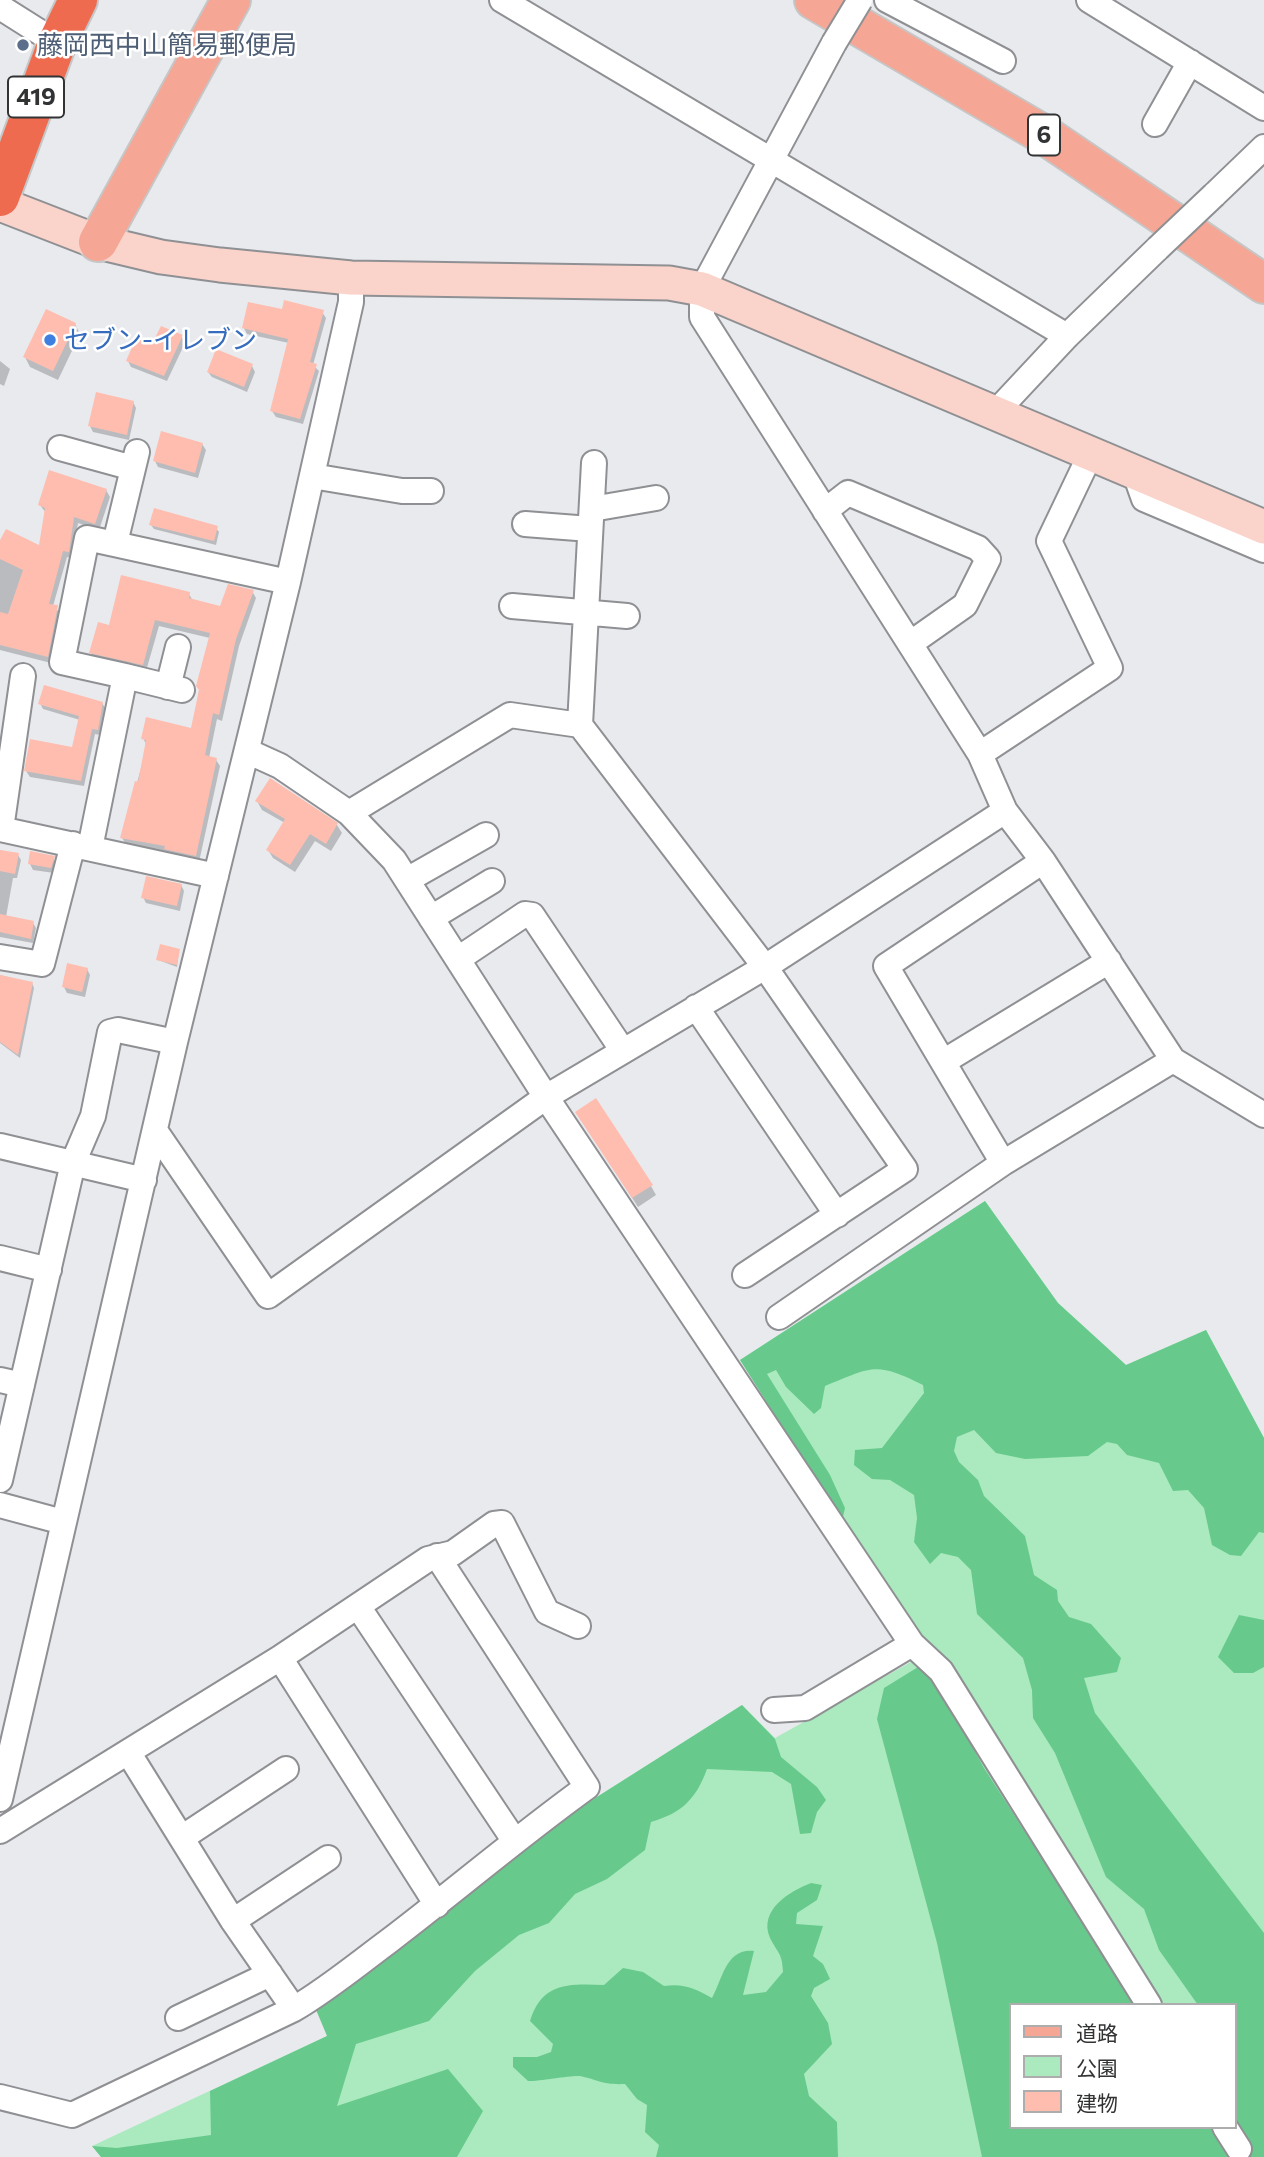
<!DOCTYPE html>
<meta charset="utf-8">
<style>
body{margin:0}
#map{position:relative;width:1264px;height:2157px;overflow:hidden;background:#e9eaee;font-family:Commissioner,"Noto Sans JP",sans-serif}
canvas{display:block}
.legend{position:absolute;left:1009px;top:2003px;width:228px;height:126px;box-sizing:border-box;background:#fff;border:2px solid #adadae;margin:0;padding:9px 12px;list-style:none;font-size:21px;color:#323334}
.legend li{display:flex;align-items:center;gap:14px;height:35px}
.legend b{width:35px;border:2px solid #adadae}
</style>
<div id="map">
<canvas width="1264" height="2157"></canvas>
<ul class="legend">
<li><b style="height:9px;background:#f5a695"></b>道路</li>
<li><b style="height:19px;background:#aaeabe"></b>公園</li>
<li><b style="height:19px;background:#febdaf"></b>建物</li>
</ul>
</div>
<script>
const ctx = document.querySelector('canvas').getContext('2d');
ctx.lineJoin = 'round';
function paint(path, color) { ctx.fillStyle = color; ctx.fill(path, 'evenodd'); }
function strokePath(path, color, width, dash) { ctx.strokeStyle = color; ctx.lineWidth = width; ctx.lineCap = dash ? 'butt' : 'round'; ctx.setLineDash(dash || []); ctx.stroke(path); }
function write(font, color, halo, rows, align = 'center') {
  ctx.font = font + ' Commissioner,"Noto Sans JP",sans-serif'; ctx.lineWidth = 5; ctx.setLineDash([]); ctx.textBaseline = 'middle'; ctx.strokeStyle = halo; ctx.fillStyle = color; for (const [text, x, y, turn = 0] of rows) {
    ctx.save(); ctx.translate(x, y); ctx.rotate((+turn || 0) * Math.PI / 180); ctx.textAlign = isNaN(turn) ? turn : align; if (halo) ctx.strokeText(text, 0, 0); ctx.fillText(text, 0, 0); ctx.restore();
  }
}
paint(new Path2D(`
 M985,1201L1058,1303L1126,1365L1206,1330L1264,1438V2157H101L92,2146L327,2036L589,1802L742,1705L775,1738L927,1653L740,1360ZM1010,2005H1234V2127H1010Z`), '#aaeabe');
paint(new Path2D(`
 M985,1201L1058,1303L1126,1365L1206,1330L1264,1438V1533L1259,1532L1241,1556L1230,1555L1212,1545L1204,1508L1188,1490L1173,1491L1159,1463L1127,1455L1117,1444L1107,1442L1088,1456L1025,1459L996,1453L974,1430L957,1437L954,1451L959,1462L978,1480L984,1496L1025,1536L1034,1575L1057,1590L1058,1601L1069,1617L1091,1624L1121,1658L1117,1672L1084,1678L1095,1713L1264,1933V2157H982L937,1943L877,1719L884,1688L923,1664L933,1676L984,1768L1136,2005H1010V2127H1234V2005H1198L1159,1950L1144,1909L1106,1877L1055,1753L1033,1718L1032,1690L1023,1658L977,1614L971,1570L958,1557L941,1553L930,1564L914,1542L917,1518L914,1495L890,1480L872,1479L854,1465L855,1450L882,1448L924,1393L923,1385C875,1361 872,1367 825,1386L821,1408L814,1414L786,1387L776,1370L767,1374L830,1475L845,1508L842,1521L740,1360Z
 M1239,1615L1264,1620V1667L1253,1673H1234L1218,1657Z
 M742,1705L775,1739L781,1757L817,1787L826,1800L817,1812L811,1833L800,1834L791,1784L772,1772L707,1769C696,1799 682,1813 651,1822L645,1850L607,1879L575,1894L549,1923L519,1935L475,1971L429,2021L356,2044L337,2106L448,2069L483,2111L457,2157H101L92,2146L117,2148L211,2135L210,2091L327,2036L314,2005L589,1802Z
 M811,1883L822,1885L817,1900L797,1913L796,1924L823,1926L813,1956L823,1964L830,1979L814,1988L811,1996L828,2023L832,2044L804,2074L809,2096L837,2122L838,2157H656L659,2145L645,2132L647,2105L637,2099L625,2084C602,2085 599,2080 580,2076C572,2075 541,2081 528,2081L513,2067V2057H537L551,2052L553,2044L530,2021C542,1982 569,1984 604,1985L623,1968L643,1972L664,1986C683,1983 695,1988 712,1998C723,1978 726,1948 754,1951L743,1995L766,1992L783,1972C782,1952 778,1954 770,1938C758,1910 790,1891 811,1883Z`), '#67ca8c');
paint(new Path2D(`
 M283,311L322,312L326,318L313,365L319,371L303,424L276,417L272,411L289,343L247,334L244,328Z
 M75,324L80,334L58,380L30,367L25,357Z
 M182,337L185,343L167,381L131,367L128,361L153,346Z
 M0,361L10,369L4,386L0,384Z
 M252,366L255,372L247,392L212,377L208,372Z
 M133,402L136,408L129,440L93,432L90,426Z
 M202,444L206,450L198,478L158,467L155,461Z
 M106,490L110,497L99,530L78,523L72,558L67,557L53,606L61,614L51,663L0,650V544L40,547L46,513L40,505Z
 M151,525L216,528L219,532L216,545L154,529Z
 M252,591L256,598L239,646L222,721L217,719L209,758L216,760L220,766L199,862L126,844L122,838L147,746L143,738L193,730L203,665L210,638L159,626L146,671L95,659L91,653L111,627L189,594L193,601L221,608Z
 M40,703H102L106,709L100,735L95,734L84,786L30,777L26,771L74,749L80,720L43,709Z
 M257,801L337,825L342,833L331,851L315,841L295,872L273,858L268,850L285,823L262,810Z
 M0,850L18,855L21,860L17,878H13L6,917L33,923L36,928L33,943L0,937Z
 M53,858L57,864L54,873L33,870L30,864Z
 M181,885L184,891L180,911L146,903L143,897Z
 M179,951L177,967L158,960Z
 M87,969L90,975L85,997L67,993L64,987Z
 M0,975L32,983L34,988L20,1058L0,1043Z
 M583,1122L651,1186L656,1195L638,1207Z`), '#0003');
paint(new Path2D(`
 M284,300L324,310L310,362L317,364L300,419L270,411L288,339L242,328L248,302L282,309Z
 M46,309L76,323L53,371L23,357Z
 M161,326L183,335L164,376L126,361L136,338L152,344Z
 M216,349L253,364L244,387L207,372Z
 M96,392L134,401L127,435L88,426Z
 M161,431L203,443L195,473L153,461Z
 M49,470L107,489L95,524L74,517L69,552L63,551L49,604L58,605L48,657L0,645V612L8,614L23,570L0,559V540L6,529L39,545L45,508L38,505Z
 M154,508L218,526L214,541L149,525Z
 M121,575L190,592L189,598L220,606L228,584L254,590L236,639L219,715L213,713L205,755L217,758L196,856L164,849L165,846L120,838L135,781L138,782L146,740L141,739L146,717L191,728L199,690L196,686L210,633L155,620L143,665L89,653L98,622L109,625Z
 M44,685L103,702L98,730L92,729L81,781L24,771L30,739L72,747L79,716L38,704Z
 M270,778L338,823L326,844L310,834L290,865L266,850L285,819L255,801Z
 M0,850L19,853L15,874L0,871Z
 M30,851L55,856L51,868L28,864Z
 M146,876L182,884L177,906L141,898Z
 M0,914L34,921L31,939L0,932Z
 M160,944L180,949L177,965L156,960Z
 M67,963L88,968L82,992L62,987Z
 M0,975L33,982L18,1055L0,1042Z
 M596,1098L653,1185L632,1198L575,1112Z`), '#febdaf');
const street = new Path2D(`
 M502,0L1067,336
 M887,0L1003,61
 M1089,0L1264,108
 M0,7L57,43
 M834,43L702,289V317L980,754L1005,811L1043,861L1173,1060L1264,1115
 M1155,124L1190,62
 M1214,195L1264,147
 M995,413L1067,336L1158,248
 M60,448L133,468
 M594,463L580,725L765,967L905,1169L745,1275
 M312,476L402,491H431
 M1143,476L1139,485L1144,499L1264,550
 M592,509L656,498
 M825,511L848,493L978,548L988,559L965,605L911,643
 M525,524L590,529
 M115,543L137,452
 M512,606L627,616
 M125,676L62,662L87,538L288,582
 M168,687L178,647
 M247,751L280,766L349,813L510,715L580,725
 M980,754L1110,668L1049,541L1091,453
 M349,813L394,860L546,1097L912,1644L941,1671L1149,2005
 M0,829L216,876
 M1,829L23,676
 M90,848L125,676L182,690
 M407,880L486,835
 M431,918L492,881
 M0,957L42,964L73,844
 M458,959L525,914L532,915L623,1051
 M696,1007L837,1215
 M943,1062L1109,961
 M156,1132L268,1296L546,1097L765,967L1005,811
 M0,1146L144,1180
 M1003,1163L886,966L1043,861
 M0,1258L49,1270
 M779,1317L1003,1163L1173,1060
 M0,1380L22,1385
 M0,1480L73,1163L93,1116L110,1032L118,1030L175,1042
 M0,1505L63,1522
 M359,1608L514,1840
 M280,1658L437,1905
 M774,1710L805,1708L912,1644
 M128,1752L233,1921L294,2009
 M0,1799L175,1042L288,582L351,302V278
 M0,1831L280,1658L428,1559L453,1553L494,1524L502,1523L547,1612L578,1626
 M183,1837L286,1769
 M233,1921L328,1858
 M178,2018L270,1974
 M0,2097L72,2115L294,2009C328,1989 358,1964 389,1941C456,1890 519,1836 587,1787L437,1556
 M1225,2127L1239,2149`);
const secondary = new Path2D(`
 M0,204L98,242L161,257L220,265L351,278L669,283L702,289L1264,527`);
const primary = new Path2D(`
 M814,0L1046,136L1264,284
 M98,242L231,0`);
const highway = new Path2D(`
 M0,197L57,43L78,0`);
strokePath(street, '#8f9093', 28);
strokePath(secondary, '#8f9093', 37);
strokePath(primary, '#c6c6c6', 42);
strokePath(highway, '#c6c6c6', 42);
strokePath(street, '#fff', 24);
strokePath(secondary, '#fad3ca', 33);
strokePath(primary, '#f5a695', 38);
strokePath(highway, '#ee6b4f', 38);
const streetBridge = new Path2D(`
 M834,43L860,0
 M1158,248L1214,195`);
strokePath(streetBridge, '#8f9093', 28, []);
strokePath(streetBridge, '#fff', 24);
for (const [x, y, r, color] of [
 [23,45,7,"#5c6f8a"],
 [50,340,7,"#3f7fe0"]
]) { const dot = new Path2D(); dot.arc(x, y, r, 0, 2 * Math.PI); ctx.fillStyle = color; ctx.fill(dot); strokePath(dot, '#fff', 2.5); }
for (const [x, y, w] of [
 [36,97,56],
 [1044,135,32]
]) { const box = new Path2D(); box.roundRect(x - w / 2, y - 20.5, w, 41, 5); ctx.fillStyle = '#fff'; ctx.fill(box); strokePath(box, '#323334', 2); }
write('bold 24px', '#323334', null, [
 ["419",36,97],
 ["6",1044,135]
]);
write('26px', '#4e5e75', '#fff', [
 ["藤岡西中山簡易郵便局",37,45]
], 'left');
write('26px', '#366cbe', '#fff', [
 ["セブン-イレブン",64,340]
], 'left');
</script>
